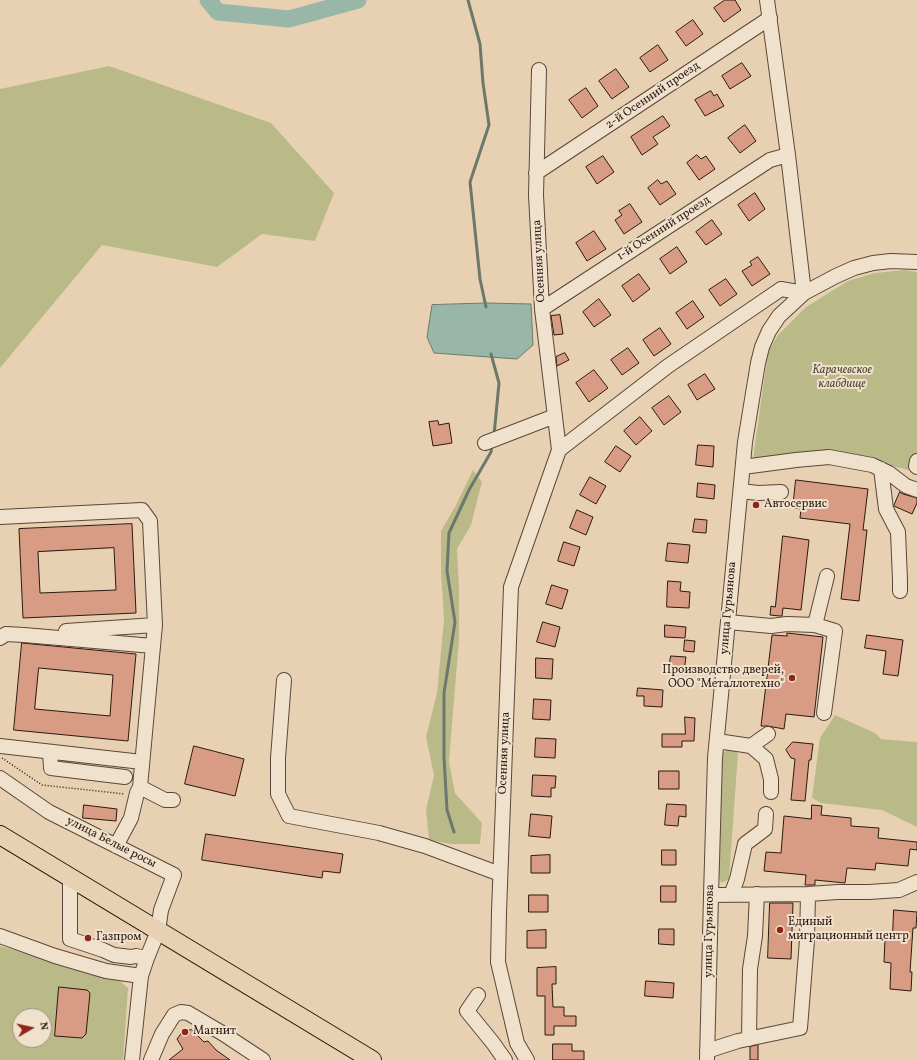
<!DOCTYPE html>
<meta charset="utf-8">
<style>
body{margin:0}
#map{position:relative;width:917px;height:1060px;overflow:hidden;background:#e8d1b2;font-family:Vollkorn,serif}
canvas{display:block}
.north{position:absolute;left:12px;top:1008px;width:40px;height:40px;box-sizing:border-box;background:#f0e1cd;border:1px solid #a29182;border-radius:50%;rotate:81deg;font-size:11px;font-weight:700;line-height:16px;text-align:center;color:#2c1911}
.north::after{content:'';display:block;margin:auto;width:14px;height:18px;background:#8f2418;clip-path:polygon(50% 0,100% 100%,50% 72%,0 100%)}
</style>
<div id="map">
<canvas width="917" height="1060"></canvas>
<div class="north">N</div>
</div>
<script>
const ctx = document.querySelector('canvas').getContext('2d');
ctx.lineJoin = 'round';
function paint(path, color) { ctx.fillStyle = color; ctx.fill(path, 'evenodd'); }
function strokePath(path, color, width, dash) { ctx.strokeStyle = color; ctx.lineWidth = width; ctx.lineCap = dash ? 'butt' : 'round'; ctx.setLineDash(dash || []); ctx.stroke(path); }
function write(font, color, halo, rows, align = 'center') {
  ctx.font = font + ' Vollkorn,serif'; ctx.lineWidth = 4; ctx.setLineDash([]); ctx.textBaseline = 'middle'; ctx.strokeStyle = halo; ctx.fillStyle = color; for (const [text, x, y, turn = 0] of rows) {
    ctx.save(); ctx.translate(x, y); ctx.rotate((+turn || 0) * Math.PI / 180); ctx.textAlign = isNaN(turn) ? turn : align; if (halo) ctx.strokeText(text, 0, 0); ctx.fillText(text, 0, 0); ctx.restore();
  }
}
paint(new Path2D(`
 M109,66L271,123L334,193L315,241L262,234L217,267L102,245L0,368V89Z
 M905,270L917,272V472L833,452L753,459L768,352L778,335L806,307L848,281L875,273Z
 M473,470L482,482L471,525L457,549L459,589V639L449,762L455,793L482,823L480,844H451L429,840L426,810L434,775L426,737L437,693L444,620L441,571V531L456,505Z
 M835,715L875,733L881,739L917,742V827L882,810L821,803L812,798L820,738Z
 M730,748L738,753L729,879L721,883L718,873L720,755Z
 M0,946L119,980L128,988L123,1060H0ZM20,1016H44V1040H20Z`), '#baba89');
const water = new Path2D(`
 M486,303L531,304L533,345L517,359L434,353L427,337L432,305Z`);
paint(water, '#98b7a8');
strokePath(water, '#6d786c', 1);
strokePath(new Path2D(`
 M468,0L480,44L483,83L489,125L470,182L480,279L486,307
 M491,354L499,383L494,435
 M454,832L447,810L444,757V693L455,622L447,571L449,533L469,490L491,452L492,444`), '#6d786c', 3);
strokePath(new Path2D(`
 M208,0L218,12L289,19L358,0`), '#98b7a8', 17);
const building = new Path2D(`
 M725,0H735L741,10L724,22L714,8Z
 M693,20L703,34L686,46L676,32Z
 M658,45L668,60L650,72L640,58Z
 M742,63L751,76L730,89L722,76Z
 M616,69L629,87L612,99L599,81Z
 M586,88L598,106L582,118L569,100Z
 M711,91L714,96L717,94L724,106L705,116L695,100Z
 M663,116L670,126L653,137L658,144L642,155L631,137Z
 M745,125L756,141L740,153L728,138Z
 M697,155L701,159L706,156L715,169L699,180L687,163Z
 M603,156L614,172L597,184L586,167Z
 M658,180L661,184L667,181L676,194L660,205L648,188Z
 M755,193L765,209L749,221L738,205Z
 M630,204L642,222L624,234L615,220L622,215L619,211Z
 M712,220L722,234L706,245L696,232Z
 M594,231L606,249L587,261L576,243Z
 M677,247L687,262L670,274L660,259Z
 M758,257L770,274L752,286L742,271L752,265L750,262Z
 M639,274L650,289L633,302L622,286Z
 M726,279L737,294L720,306L709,290Z
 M599,299L611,315L594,327L583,312Z
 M693,301L704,317L687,329L676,313Z
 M560,315L563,334L554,335L551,316Z
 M660,328L671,344L654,356L643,340Z
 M628,348L639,363L622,375L611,360Z
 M565,353L569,360L557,366L556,357Z
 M594,370L608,388L589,402L576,383Z
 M705,374L715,389L697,400L688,385Z
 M669,396L681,412L664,425L652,408Z
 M640,417L652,431L636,445L624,431Z
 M438,421L439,425L449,423L452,443L433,446L429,422Z
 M698,445L714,446L713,467L696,465Z
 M616,446L631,456L620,472L605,462Z
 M590,477L606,486L596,504L580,495Z
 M796,480L868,489L863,530H867L859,601L841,599L850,524L800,518L801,509L793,508Z
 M698,483L715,485L714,499L697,497Z
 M900,492L903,494L917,498V503L912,514L894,506Z
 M577,510L593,517L586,535L570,528Z
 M695,519L707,520L706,533L693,532Z
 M132,524L136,613L23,618L19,529ZM114,548L116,590L40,593L38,552Z
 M783,536L809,540L801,610L783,608L782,616H780L770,615L771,606L775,607Z
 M564,542L580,547L574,566L558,561Z
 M668,543L690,545L688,563L666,561Z
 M668,581L681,582L680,591L690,592L689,608L667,607Z
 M552,585L568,590L562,609L546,604Z
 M543,622L560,627L555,647L537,642Z
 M665,625L686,627L685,638L665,637Z
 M787,633L823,637L814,717L786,714L784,729L773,727L768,726H761L772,635L787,636Z
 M867,635L903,640L898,676L883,674L886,651L865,648Z
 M685,640L695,641L694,652L684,651Z
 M22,643L136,654L128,741L14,730ZM39,668L113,675L110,716L35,709Z
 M671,656L686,657L684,671L669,669Z
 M536,658L553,659L552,679L536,678Z
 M638,688L663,690L662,707L644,706V696H637Z
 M534,699L551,700L550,720L533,719Z
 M685,717L695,718L694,741H682V747H662V734H685Z
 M536,738L556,739L555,758L535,757Z
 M793,742L813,744L811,760H809L805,801L791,800L795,759L791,758L786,750Z
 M194,746L244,759L235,796L185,784Z
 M659,771H679V789H659Z
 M533,775L556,776L555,788H551V797L532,796Z
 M667,804L686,805V817L679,816L678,826L665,825Z
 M84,805L117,809L116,821L83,818Z
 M812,805L822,806L821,815L851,818V826L879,828L878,838L917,842V850L910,849L908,866L876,863L875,870L847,868L845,883L815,880V885H805L806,875L764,871L766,852L781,853L784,816L811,819Z
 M531,814L552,816L550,838L529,836Z
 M206,834L343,854L340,873L323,871L322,878L202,860Z
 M662,850H676V865H662Z
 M550,855V873H531V856Z
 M661,886H676V902H661Z
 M529,895H548V912H529Z
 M770,903H793L791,959L768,958Z
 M894,910L917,912L916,928H913L910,972H912L911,991L890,989L891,963L884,962L885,939H892Z
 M659,929H674V945L659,944Z
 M546,930V948H527V931Z
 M556,967V984H552L553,1007H564V1016H576V1026H554V1035H545V996H537V968Z
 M646,981L674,983L673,998L645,996Z
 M59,987L87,990L90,993L86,1034L82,1038L55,1036Z
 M192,1030L204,1042L208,1041L216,1050L230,1060H169L183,1049L177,1039L183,1031Z
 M553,1044H572V1051H584V1060H553Z
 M758,1045V1060H750V1047Z`);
paint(building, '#d89c85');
strokePath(building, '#2c1911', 1);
const minor = new Path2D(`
 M767,0L788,155L804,293
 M536,173L770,18
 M542,309L770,160L788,155
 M485,443L555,416
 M559,450L668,366L781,289L804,293
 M917,461L916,466L917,467
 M743,467L796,460L829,457L872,465L889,473L906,486L917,490
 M881,469L886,509L898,532L900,580V591
 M741,491L758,493L781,492
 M0,517L142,510L150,521L155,625L153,646
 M728,622L771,626L787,624L815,625L827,576
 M815,625L835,631L824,713
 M66,631L155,625
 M0,638L6,634L24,635L153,646L140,787L165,800H173
 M284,680L278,758V794L289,816L379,833L425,846L500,874
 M717,741L751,746L766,759L771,779V792
 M0,746L142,762
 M751,746L768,734
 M50,752L51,768L125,777
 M0,778L49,812L174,875L161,910L158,931L147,958L141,976L132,1060
 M116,846L131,818L137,793L140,787
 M70,877V939L103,950L114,955L131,957L136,956L147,958
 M711,895L808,894L838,892H869L899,890L917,882
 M731,895L737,879L745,844L765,829L766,814
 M0,936L55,956L106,971L141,976
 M478,995L467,1011L493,1043L505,1060
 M749,1039L750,969L755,936L757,894
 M707,1051L738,1041L800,1028L807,940L808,894
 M151,1060L162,1034L174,1015L181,1012L188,1013L222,1033L263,1060
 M527,1060L517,1043L498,962L499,912L511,587L559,450L542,309L536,195L539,70
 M707,1060L711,895L715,758L745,442L758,363L762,347L769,331L779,316L804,293L836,276L854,268L873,263L891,261L917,262`);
const major = new Path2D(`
 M0,835L372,1060`);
strokePath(minor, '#5b4739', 16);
strokePath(major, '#2c1911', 20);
strokePath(new Path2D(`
 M2,758L42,785L125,794`), '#2c1911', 1.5, [1, 2]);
strokePath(minor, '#f0e1cd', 14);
strokePath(major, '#e8d1b2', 18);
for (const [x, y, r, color] of [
 [756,505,4,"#8f2418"],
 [792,678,4,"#8f2418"],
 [780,930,4,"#8f2418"],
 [88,938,4,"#8f2418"],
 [185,1032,4,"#8f2418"]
]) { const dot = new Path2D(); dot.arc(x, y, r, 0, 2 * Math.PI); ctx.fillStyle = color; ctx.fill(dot); strokePath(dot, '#f0e1cd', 1.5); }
write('12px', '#2c1911', '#f0e1cd', [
 ["2-й Осенний проезд",653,96,-34],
 ["1-й Осенний проезд",664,229,-33],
 ["Осенняя улица",540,261,-93],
 ["улица Гурьянова",729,608,-85],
 ["Осенняя улица",505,753,-88],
 ["улица Белые росы",111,843,27],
 ["улица Гурьянова",710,931,-89]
]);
write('italic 12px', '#574935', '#f0e1cd', [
 ["Карачевское",842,371],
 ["клабдище",842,385]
]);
write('12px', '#2c1911', '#f0e1cd', [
 ["Автосервис",764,505],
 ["Производство дверей,",784,671,"right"],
 ["ООО \"Металлотехно\"",784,685,"right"],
 ["Единый",788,923],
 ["миграционный центр",788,937],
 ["Газпром",96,938],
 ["Магнит",193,1032]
], 'left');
</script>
